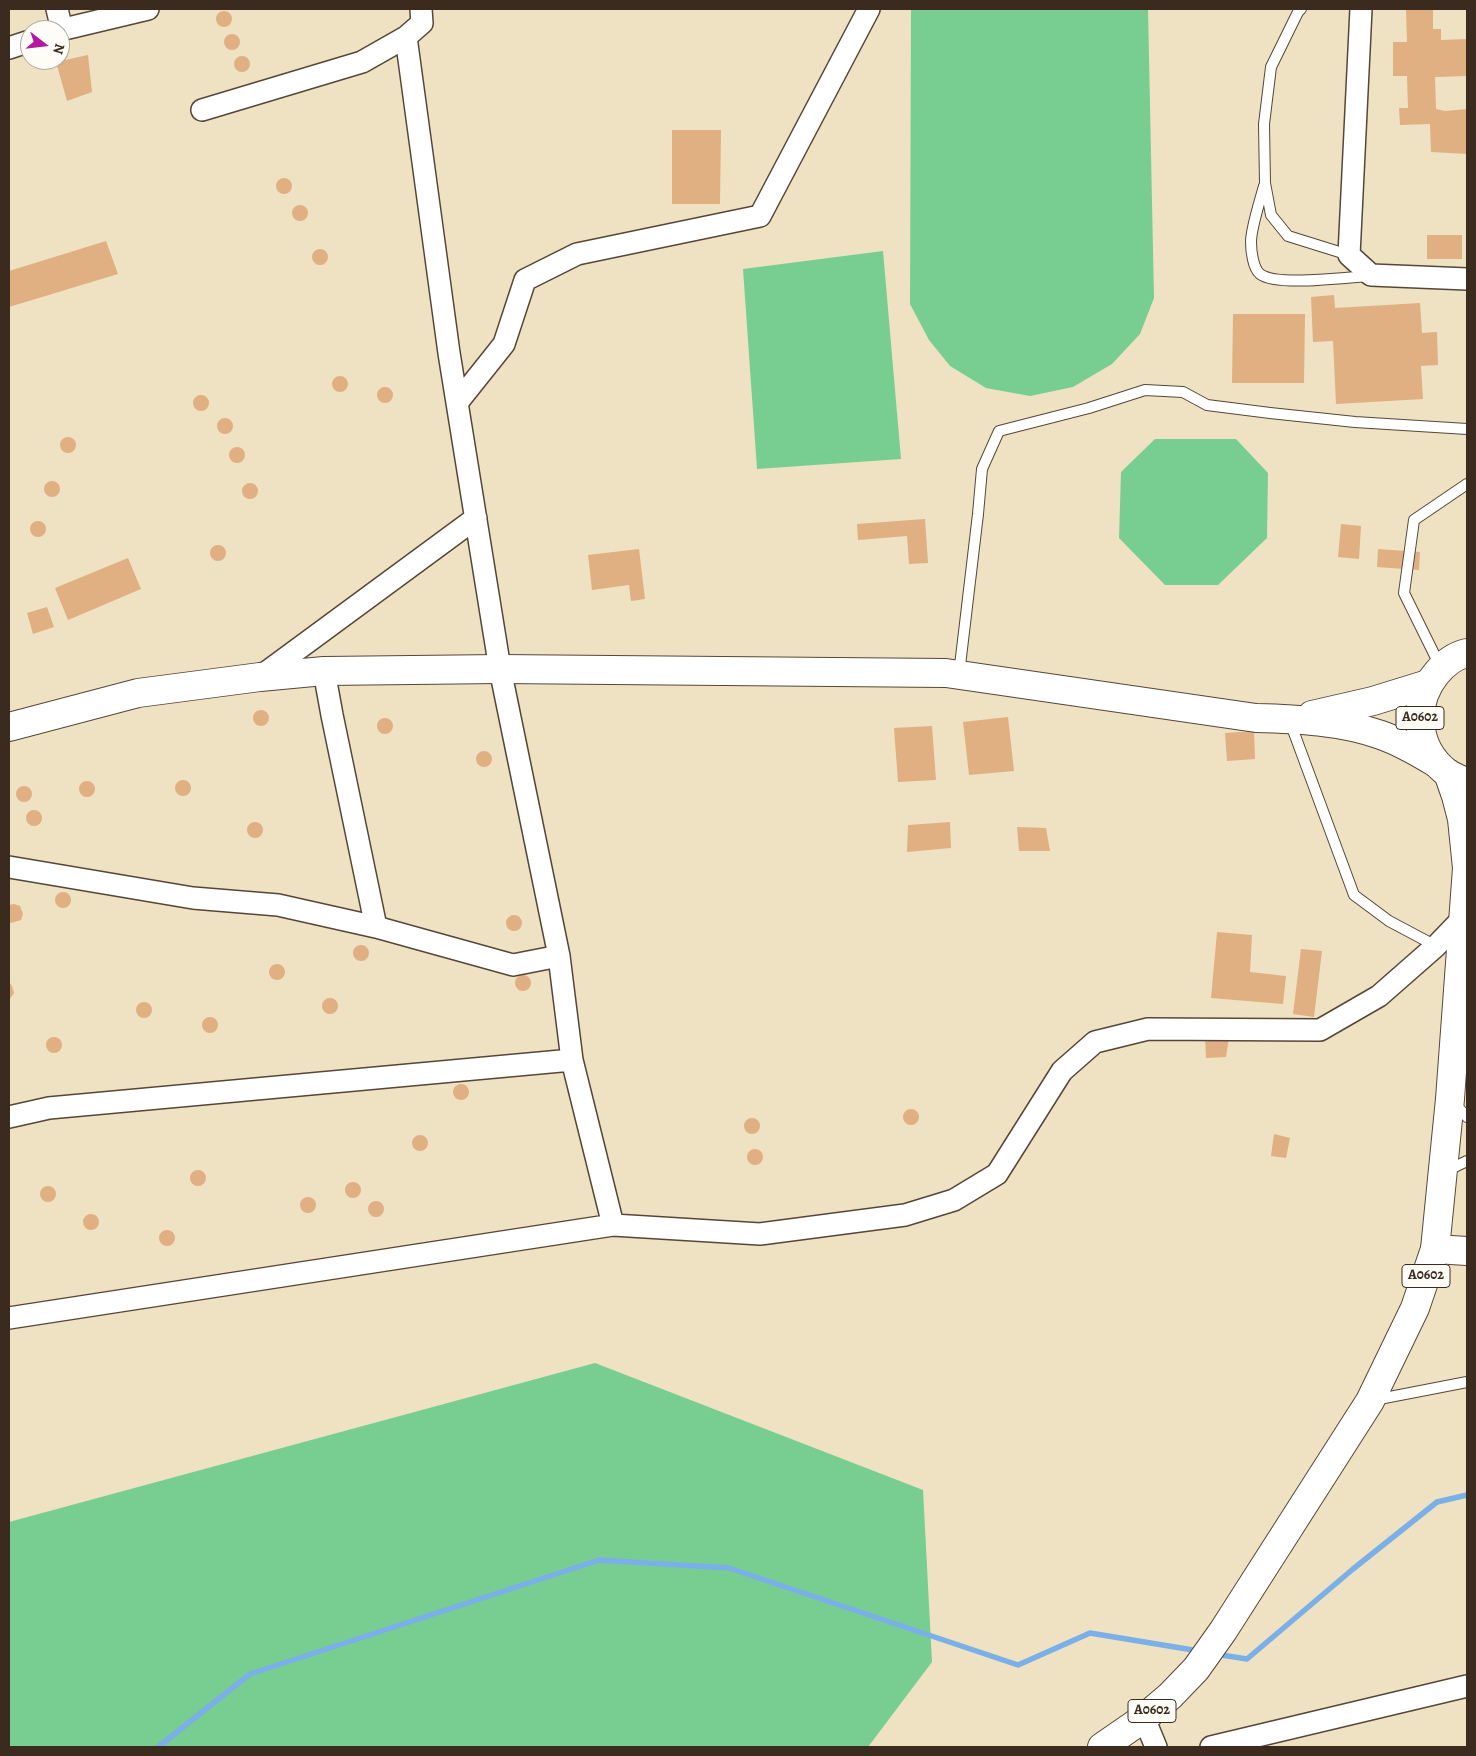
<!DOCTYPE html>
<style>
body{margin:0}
#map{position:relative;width:1476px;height:1756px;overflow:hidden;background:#eee2c2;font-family:Alegreya,serif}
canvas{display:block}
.frame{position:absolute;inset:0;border:10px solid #3b2a1e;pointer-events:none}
.north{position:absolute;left:20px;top:20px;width:50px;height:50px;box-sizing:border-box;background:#fdfcf7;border:1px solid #afa8a0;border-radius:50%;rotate:106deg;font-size:14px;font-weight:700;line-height:20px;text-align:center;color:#3b2a1e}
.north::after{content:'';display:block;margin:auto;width:18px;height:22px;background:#b5179e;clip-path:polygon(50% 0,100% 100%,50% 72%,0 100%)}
</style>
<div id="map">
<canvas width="1476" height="1756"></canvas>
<div class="frame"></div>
<div class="north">N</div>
</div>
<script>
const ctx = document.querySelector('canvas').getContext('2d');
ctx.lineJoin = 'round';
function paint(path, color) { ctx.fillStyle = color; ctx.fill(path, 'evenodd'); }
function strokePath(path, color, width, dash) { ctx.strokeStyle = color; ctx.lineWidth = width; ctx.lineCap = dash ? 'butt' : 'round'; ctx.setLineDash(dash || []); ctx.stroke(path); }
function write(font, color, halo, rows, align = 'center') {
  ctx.font = font + ' Alegreya,serif'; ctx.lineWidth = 4; ctx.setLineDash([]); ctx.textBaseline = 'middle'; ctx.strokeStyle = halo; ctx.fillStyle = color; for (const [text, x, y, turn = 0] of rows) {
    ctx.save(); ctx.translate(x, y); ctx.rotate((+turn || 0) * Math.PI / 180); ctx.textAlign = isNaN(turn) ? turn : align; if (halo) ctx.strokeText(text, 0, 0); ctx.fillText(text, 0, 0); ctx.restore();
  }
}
paint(new Path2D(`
 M911,9H1148L1154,298L1140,334L1112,364L1073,387L1030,396L986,388L950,366L929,340L910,304Z
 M883,251L901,459L757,469L743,269Z
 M1155,439H1236L1268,473L1267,538L1218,585H1165L1119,538L1121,472Z
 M595,1363L923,1490L932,1662L868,1747H9V1522Z`), '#78ce91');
strokePath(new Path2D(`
 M1215,1654L1247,1659L1353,1569L1437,1502L1467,1495
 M158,1747L250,1674L599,1560L729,1568L1018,1665L1090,1633L1199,1651`), '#7aafe7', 5.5);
paint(new Path2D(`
 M1406,9H1433V29H1441V40L1467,39V76L1435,77L1436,109L1445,111L1467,109V154L1431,152L1430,124L1400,125L1399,108H1408L1407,76H1393V42H1407Z
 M216 19a8 8 0 1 1 16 0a8 8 0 1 1-16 0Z
 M224 42a8 8 0 1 1 16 0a8 8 0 1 1-16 0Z
 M88,55L92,92L67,101L56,62Z
 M234 64a8 8 0 1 1 16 0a8 8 0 1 1-16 0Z
 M672,130H721L720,204H672Z
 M276 186a8 8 0 1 1 16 0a8 8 0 1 1-16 0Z
 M292 213a8 8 0 1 1 16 0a8 8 0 1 1-16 0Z
 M1427,235H1462V259H1427Z
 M106,241L118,274L9,307V271Z
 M312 257a8 8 0 1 1 16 0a8 8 0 1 1-16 0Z
 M1334,295L1335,308L1420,303L1422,333L1437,332L1438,365L1421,366L1423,399L1336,404L1333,341L1313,342L1311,297Z
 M1233,314H1305L1304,383H1232Z
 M332 384a8 8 0 1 1 16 0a8 8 0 1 1-16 0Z
 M377 395a8 8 0 1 1 16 0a8 8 0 1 1-16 0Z
 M193 403a8 8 0 1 1 16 0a8 8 0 1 1-16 0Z
 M217 426a8 8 0 1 1 16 0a8 8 0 1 1-16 0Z
 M60 445a8 8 0 1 1 16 0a8 8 0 1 1-16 0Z
 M229 455a8 8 0 1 1 16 0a8 8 0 1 1-16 0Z
 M44 489a8 8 0 1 1 16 0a8 8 0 1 1-16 0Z
 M242 491a8 8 0 1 1 16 0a8 8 0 1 1-16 0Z
 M925,519L928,563L909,564L907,536L858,540L857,524Z
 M30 529a8 8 0 1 1 16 0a8 8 0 1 1-16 0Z
 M1341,524L1361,526L1359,559L1338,557Z
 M210 553a8 8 0 1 1 16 0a8 8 0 1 1-16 0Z
 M639,549L645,599L631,601L629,585L592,590L588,555Z
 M1378,549L1420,552L1419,570L1377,567Z
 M128,558L141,589L68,620L55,588Z
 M47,607L54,627L33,634L27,613Z
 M253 718a8 8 0 1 1 16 0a8 8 0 1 1-16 0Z
 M1008,717L1014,771L969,775L963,722Z
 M377 726a8 8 0 1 1 16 0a8 8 0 1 1-16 0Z
 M932,726L936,780L898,782L894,728Z
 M1254,731L1255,759L1227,761L1225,733Z
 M476 759a8 8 0 1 1 16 0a8 8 0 1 1-16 0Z
 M175 788a8 8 0 1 1 16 0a8 8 0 1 1-16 0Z
 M79 789a8 8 0 1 1 16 0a8 8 0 1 1-16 0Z
 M16 794a8 8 0 1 1 16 0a8 8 0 1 1-16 0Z
 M26 818a8 8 0 1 1 16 0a8 8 0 1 1-16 0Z
 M950,822L951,848L907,852L908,825Z
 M247 830a8 8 0 1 1 16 0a8 8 0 1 1-16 0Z
 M1017,827L1046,828L1050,851H1019Z
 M55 900a8 8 0 1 1 16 0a8 8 0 1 1-16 0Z
 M14,904L20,906L23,914L21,920L11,923L9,922V905Z
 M506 923a8 8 0 1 1 16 0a8 8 0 1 1-16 0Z
 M1217,932L1252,935L1250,972L1286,976L1283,1004L1211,998Z
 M353 953a8 8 0 1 1 16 0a8 8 0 1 1-16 0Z
 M1301,949L1322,951L1314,1017L1293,1014Z
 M269 972a8 8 0 1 1 16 0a8 8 0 1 1-16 0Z
 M515 983a8 8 0 1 1 16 0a8 8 0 1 1-16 0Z
 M9,982L12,986L14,993L9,1000Z
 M322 1006a8 8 0 1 1 16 0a8 8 0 1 1-16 0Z
 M136 1010a8 8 0 1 1 16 0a8 8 0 1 1-16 0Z
 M202 1025a8 8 0 1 1 16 0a8 8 0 1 1-16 0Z
 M1205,1035L1229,1038L1226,1057L1206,1058Z
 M46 1045a8 8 0 1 1 16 0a8 8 0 1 1-16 0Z
 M453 1092a8 8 0 1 1 16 0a8 8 0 1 1-16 0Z
 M903 1117a8 8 0 1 1 16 0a8 8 0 1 1-16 0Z
 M744 1126a8 8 0 1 1 16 0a8 8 0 1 1-16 0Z
 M1274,1134L1290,1138L1286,1158L1271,1156Z
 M412 1143a8 8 0 1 1 16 0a8 8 0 1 1-16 0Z
 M747 1157a8 8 0 1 1 16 0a8 8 0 1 1-16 0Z
 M190 1178a8 8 0 1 1 16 0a8 8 0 1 1-16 0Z
 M345 1190a8 8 0 1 1 16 0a8 8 0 1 1-16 0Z
 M40 1194a8 8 0 1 1 16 0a8 8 0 1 1-16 0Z
 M300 1205a8 8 0 1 1 16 0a8 8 0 1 1-16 0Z
 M368 1209a8 8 0 1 1 16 0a8 8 0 1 1-16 0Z
 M83 1222a8 8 0 1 1 16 0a8 8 0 1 1-16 0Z
 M159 1238a8 8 0 1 1 16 0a8 8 0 1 1-16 0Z`), '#e0af82');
const lane = new Path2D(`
 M1301,9L1298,12L1271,67L1264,124L1265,183L1271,215L1288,236L1349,255
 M1264,186C1260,201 1251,228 1251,242C1251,251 1253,268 1260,274C1277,287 1347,277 1370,276
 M1441,668L1404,593L1414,520L1467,484
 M959,674L978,514L982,469L999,431L1089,408L1145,390L1183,392L1207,405L1270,413L1355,422L1467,429
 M1290,722L1354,895L1389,921L1436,946
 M1454,1103L1467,1117
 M1446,1171L1467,1161
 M1374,1400L1467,1382`);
const street = new Path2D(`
 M57,9L62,30
 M1361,9L1349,255L1371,275L1467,279
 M60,30L148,9
 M406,37L449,353L500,669L559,956L572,1060L613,1225
 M9,48L30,41
 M202,110L362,62L406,37L422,23L421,9
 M457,403L504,344L525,280L577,254L760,216L869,9
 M324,671L332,715L376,927
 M260,677L476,518
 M9,867L193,898L278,905L376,927L513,965L559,956
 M9,1117L49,1108L572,1060
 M9,1318L613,1225L760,1234L905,1215L954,1200L997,1174L1062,1071L1095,1042L1148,1029L1320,1030L1379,996L1436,946L1463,918
 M1144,1718L1156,1747
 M1211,1747L1467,1686`);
const secondary = new Path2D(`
 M1312,715L1373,701L1428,684
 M9,727L138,693L260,677L324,671L500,669L946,673L1256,718C1297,719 1341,721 1381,735C1401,742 1418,752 1436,763
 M1435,1249L1467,1251`);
const highway = new Path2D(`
 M1463,781C1458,778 1451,776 1446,772C1415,747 1412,704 1436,674C1444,664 1454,656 1467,653
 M1102,1747L1144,1718L1170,1696L1196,1669L1223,1631L1370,1401L1415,1308L1435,1249L1450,1099L1467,868L1462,819L1456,796L1448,773`);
strokePath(lane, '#564637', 12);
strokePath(street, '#564637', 24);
strokePath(secondary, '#564637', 30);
strokePath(highway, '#564637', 30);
strokePath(lane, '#fff', 10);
strokePath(street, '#fff', 21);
strokePath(secondary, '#fff', 28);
strokePath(highway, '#fff', 28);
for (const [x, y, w] of [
 [1420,718,48],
 [1426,1276,48],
 [1152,1711,48]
]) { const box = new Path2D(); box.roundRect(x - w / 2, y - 11.5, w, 23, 4); ctx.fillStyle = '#fdfcf7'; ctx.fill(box); strokePath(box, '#3b2a1e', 1); }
write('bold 14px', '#3b2a1e', null, [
 ["A0602",1420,718],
 ["A0602",1426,1276],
 ["A0602",1152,1711]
]);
</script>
